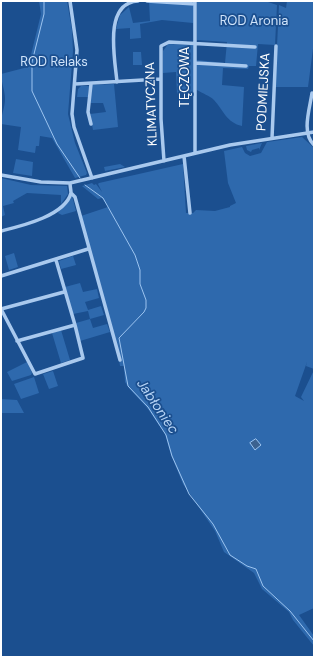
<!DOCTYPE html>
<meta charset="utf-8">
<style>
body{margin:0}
#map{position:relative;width:315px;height:658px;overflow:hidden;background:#1b4f8f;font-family:"DM Sans",sans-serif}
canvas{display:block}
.frame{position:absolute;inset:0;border:2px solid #fff;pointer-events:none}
</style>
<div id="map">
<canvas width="315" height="658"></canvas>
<div class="frame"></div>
</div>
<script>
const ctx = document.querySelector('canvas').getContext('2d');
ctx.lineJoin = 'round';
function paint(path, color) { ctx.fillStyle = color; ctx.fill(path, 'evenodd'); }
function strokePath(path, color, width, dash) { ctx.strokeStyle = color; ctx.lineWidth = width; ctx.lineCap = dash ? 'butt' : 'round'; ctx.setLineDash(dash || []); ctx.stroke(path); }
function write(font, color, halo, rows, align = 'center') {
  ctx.font = font + ' "DM Sans",sans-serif'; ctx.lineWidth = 3.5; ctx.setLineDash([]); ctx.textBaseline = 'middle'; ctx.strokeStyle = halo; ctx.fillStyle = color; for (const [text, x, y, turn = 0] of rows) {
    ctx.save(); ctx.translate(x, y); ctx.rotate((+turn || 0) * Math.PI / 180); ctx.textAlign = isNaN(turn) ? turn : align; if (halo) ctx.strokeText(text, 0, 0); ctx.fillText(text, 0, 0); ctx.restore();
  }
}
paint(new Path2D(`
 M39,1H67L72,30L73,51L68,114L75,143L87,173L86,175L75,178L52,138L40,136L39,146H36L35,153L18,150L21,127L1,124C1,114 5,108 5,99C5,90 1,82 1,74L28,67L41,14Z
 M149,1H195L194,93L177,94L176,72L163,73V51L168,44L193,45V23L162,20L140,24L141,38L130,39V28L116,29L120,15L129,7L133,23L150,21Z
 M197,1H265L277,5L275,45L258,44L256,66H249L248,69L223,68L222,85L244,87L242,126C227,123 223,110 214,100C209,95 203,94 197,90L196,60L225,63L227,42L197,40Z
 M287,1H314V41L308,87H275L279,5L286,8Z
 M133,52H141L142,65H133Z
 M114,84L118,127L93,130L90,114L106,112L103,103H90L92,85Z
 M81,86H89L88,97H77L78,89Z
 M302,137L314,148V369L306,366L307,362L295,396L304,401L301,397L314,370V608L299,615L314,636V646L293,620L289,612L262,589L254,573L224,552L215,531L183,484L171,455L165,434L148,409L129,388L125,382L124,366H120L119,360L81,216L108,207L102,198L98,199L82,186L92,183L94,185L96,184L102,192L98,184L99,183L183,164L186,213H193L196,210L215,211L230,207V206L236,203L228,183L224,151L242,147L245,153L250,156L261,153L267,142Z
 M262,143L259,150V148L252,150L251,152L247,150L246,146Z
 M16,159L33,162L32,176L13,173Z
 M120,164L125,167L105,171L104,167Z
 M1,178L31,185L67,186L68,194L61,204V195L27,193L13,201L14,203L3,206L5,215L1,217Z
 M72,196L76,211L62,215L58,213Z
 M14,253L18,267L9,270L5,256Z
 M73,256L76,265L61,269L59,261Z
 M80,283L83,292L97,289L99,298L85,302L88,310L101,306L104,315L90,319L93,328L107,324L110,332L80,341L76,323L90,319L88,311L73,314L65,287Z
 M61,330L70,360L61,363L52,333Z
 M27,362L32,373L31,375L12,381L7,372Z
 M53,371L58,386L49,389L43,374Z
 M34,377L39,393L21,399L14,384Z
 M1,399L17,400L24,413H1Z`), '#2e69ad');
const water = new Path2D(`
 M256,439L261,445L255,450L250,443Z`);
paint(water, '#3c6290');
strokePath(water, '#9cc4f0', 1);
strokePath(new Path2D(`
 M44,1V14L32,62V91L57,144L80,178
 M85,185L103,198L135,255L140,270V284L146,300V308L144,312L119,338L128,386L148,407L166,435L172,456L189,494L213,524L230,555L247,566L256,569L263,586L290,611L314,641`), '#9cc4f0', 1);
strokePath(new Path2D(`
 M70,1L77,50L72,114L74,127L92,178
 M147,1L195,4
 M195,63L246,66
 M117,82C115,59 103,3 138,1
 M75,84L160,79
 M91,84L88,112L91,124
 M312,93C310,108 301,133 314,145
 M272,138L276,46
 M195,153V1
 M184,156L190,213
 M164,161L161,119V46L169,42L255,47
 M1,175L41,182L70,183L230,145L314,132
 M71,193L75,197L120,360
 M1,231C21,226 65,216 71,193C71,190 70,186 70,183
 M1,276L88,249
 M1,309L35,374L83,358L75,325
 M1,309L64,292
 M17,341L75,325L56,260`), '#a9c9ee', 3.5);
write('13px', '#cfe3fa', '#1b4f8f', [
 ["ROD Aronia",254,22],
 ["ROD Relaks",54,63]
]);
write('13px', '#fff', '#1b4f8f', [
 ["TĘCZOWA",186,77,-90],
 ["PODMIEJSKA",264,92,-87],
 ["KLIMATYCZNA",152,104,-92]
]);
write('italic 14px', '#b5d3f5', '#1b4f8f', [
 ["Jabłoniec",157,407,56]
]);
</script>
